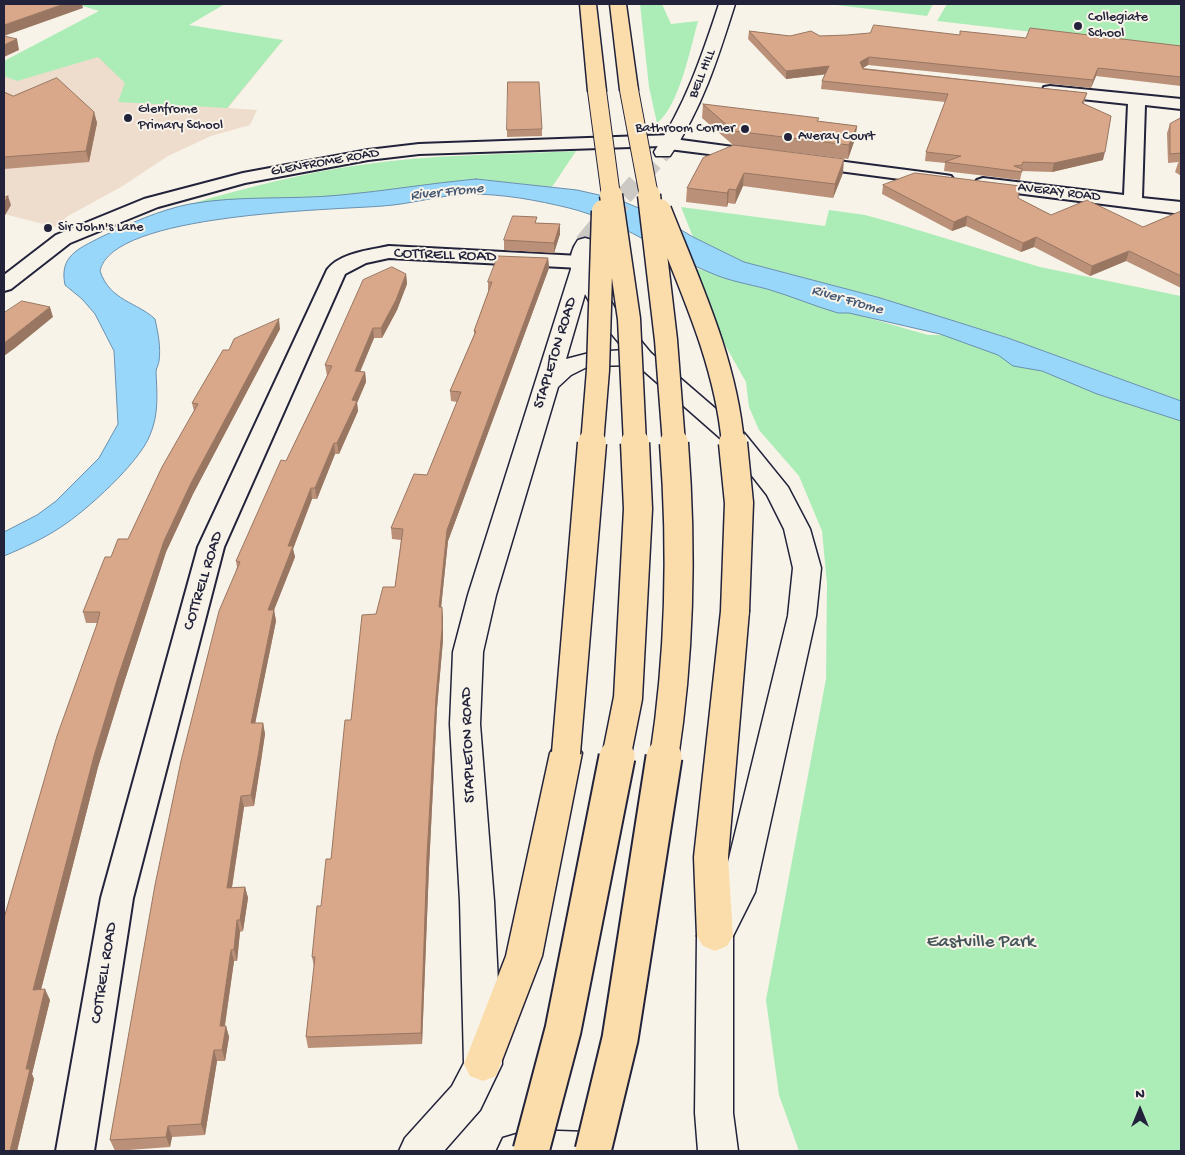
<!DOCTYPE html>
<style>
body{margin:0}
#map{position:relative;width:1185px;height:1155px;overflow:hidden;background:#f7f3e8;font-family:"Gochi Hand",sans-serif}
canvas{display:block}
.frame{position:absolute;inset:0;border:5px solid #22223b;pointer-events:none}
.north{position:absolute;left:1115px;top:1085px;width:50px;height:50px;-webkit-text-stroke:4px #f7f3e8;paint-order:stroke;rotate:0deg;font-size:14px;font-weight:700;line-height:20px;text-align:center;color:#22223b}
.north::after{content:'';display:block;margin:auto;width:18px;height:22px;background:#22223b;clip-path:polygon(50% 0,100% 100%,50% 72%,0 100%)}
</style>
<div id="map">
<canvas width="1185" height="1155"></canvas>
<div class="frame"></div>
<div class="north">N</div>
</div>
<script>
const ctx = document.querySelector('canvas').getContext('2d');
ctx.lineJoin = 'round';
function paint(path, color) { ctx.fillStyle = color; ctx.fill(path, 'evenodd'); }
function strokePath(path, color, width, dash) { ctx.strokeStyle = color; ctx.lineWidth = width; ctx.lineCap = dash ? 'butt' : 'round'; ctx.setLineDash(dash || []); ctx.stroke(path); }
function write(font, color, halo, rows, align = 'center') {
  ctx.font = font + ' "Gochi Hand",sans-serif'; ctx.lineWidth = 4; ctx.setLineDash([]); ctx.textBaseline = 'middle'; ctx.strokeStyle = halo; ctx.fillStyle = color; for (const [text, x, y, turn = 0] of rows) {
    ctx.save(); ctx.translate(x, y); ctx.rotate((+turn || 0) * Math.PI / 180); ctx.textAlign = isNaN(turn) ? turn : align; if (halo) ctx.strokeText(text, 0, 0); ctx.fillText(text, 0, 0); ctx.restore();
  }
}
paint(new Path2D(`
 M283,40L228,108L257,110L250,125L211,136L168,156L121,187L68,216L55,227L4,214V61Z`), '#eedccc');
paint(new Path2D(`
 M76,4H225L189,25L283,40L227,108L118,102L125,83L98,57L17,81L4,76V61L99,11Z
 M640,4H662L671,24L698,21C691,46 679,107 657,123L649,87Z
 M828,4H933L927,16Z
 M947,4H1181V49L937,21Z
 M576,151L552,187L476,179L339,196L190,204C246,188 302,173 360,165C431,154 504,155 576,151Z
 M681,207L825,226L829,210L865,215L898,224L1040,267L1181,296V401L1008,338L951,320L877,297L744,262L693,237Z
 M695,268L928,335H944L1181,412V1151H799L779,1095L766,1000L826,679L827,584L822,531L799,476L759,430L749,407L746,382L711,320Z`), '#acedb7');
const water = new Path2D(`
 M476,179L577,190L617,199L658,216L693,237L744,262L877,297L951,320L1008,338L1181,401V421L1097,394L1042,371L1013,366L998,355L940,334L849,313H838C814,306 791,296 767,289C748,284 729,281 711,273C662,253 621,221 569,208C536,200 503,194 469,194C440,195 412,204 383,206C333,210 111,213 100,271C110,301 137,302 155,319C158,333 161,347 159,361C159,364 156,368 156,372C157,393 159,414 150,435C140,462 86,511 61,527C43,539 23,548 4,556V532L37,515L56,501L99,458L118,424L114,351L95,314L82,299L65,285C59,256 78,249 101,237C129,224 159,210 190,204C239,195 291,200 341,195C386,191 431,183 476,179Z`);
paint(water, '#99d7fa');
strokePath(water, '#698fae', 1);
strokePath(new Path2D(`
 M624,196L663,152`), '#ccc9c5', 18, [18, 9]);
strokePath(new Path2D(`
 M585,244L625,195`), '#ccc9c5', 22, [22, 11]);
const street = new Path2D(`
 M1050,86L1181,99V109L1145,105L1142,198L1181,202V214L977,188L974,184L977,180L983,178L1124,195L1128,104L1044,95L1042,91L1044,87Z
 M672,135L678,136L681,140L756,150L762,151L765,155L762,159L756,160L669,149L661,146L419,154L368,160L245,183L158,207L70,243L11,289L4,291V275L56,235L144,199L243,173L368,150L419,144Z
 M807,157L945,175L951,176L954,180L951,184L945,185L801,166L798,162L801,158Z
 M389,246L580,256L587,258L590,262L587,266L580,268L389,258L366,263L345,274L224,547L133,898L94,1151H56L101,898L198,547L327,270C339,253 370,250 389,246Z`);
const secondary = new Path2D(`
 M719,4H735C718,58 702,109 670,156H656L654,152C685,106 702,56 719,4Z
 M585,238L592,240L595,244L590,262L593,269L617,312L651,353L745,434L788,487L810,529L821,568L816,616L755,892L733,936V1113L738,1151H698L695,1113L697,936L721,891L788,616L793,568L784,529L767,495L727,444L637,365L589,366L571,375L558,387L496,595L483,652L480,724L494,901L502,1064L480,1110L444,1151H399L405,1138L452,1086L464,1063L460,901L450,724L453,652L468,595L571,269C569,259 572,248 578,240ZM585,294L599,319L625,350L593,352L566,359Z
 M530,1130L587,1132L601,1138L607,1151H497L503,1138Z`);
const highway = new Path2D(`
 M580,4H596L606,91L603,95H591L588,91Z
 M610,4H626L638,90L635,94H623L620,90Z
 M735,602L745,604L749,611L728,857L733,936L727,946L715,951L703,946L697,936L694,857L721,611L725,604Z
 M566,741L577,745L582,753L542,956L496,1076L483,1081L470,1076L464,1064L506,956L550,753L555,745Z`);
strokePath(street, '#22223b', 4);
strokePath(secondary, '#22223b', 3);
strokePath(highway, '#22223b', 3);
paint(street, '#f7f3e8');
paint(secondary, '#f7f3e8');
paint(highway, '#fbddab');
const highwayBridgeFar3 = new Path2D(`
 M629,90L649,196
 M597,91L611,196`);
const highwayBridgeFar2 = new Path2D(`
 M611,195L629,319L635,444
 M649,195L666,340L674,444
 M660,210C690,286 726,362 733,444
 M592,444L598,370L603,211`);
const highwayBridgeFar1 = new Path2D(`
 M733,443L739,503L735,611
 M566,753L592,443
 M616,758L628,698L638,509L635,443
 M664,758C680,654 682,547 674,443`);
const highwayBridge = new Path2D(`
 M531,1151L563,1030L617,757
 M593,1151L620,1039L664,757`);
strokePath(highwayBridgeFar3, '#22223b', 20, []);
strokePath(highwayBridgeFar2, '#22223b', 25, []);
strokePath(highwayBridgeFar1, '#22223b', 31, []);
strokePath(highwayBridge, '#22223b', 39, []);
strokePath(highwayBridgeFar3, '#fbddab', 18);
strokePath(highwayBridgeFar2, '#fbddab', 22);
strokePath(highwayBridgeFar1, '#fbddab', 28);
strokePath(highwayBridge, '#fbddab', 35);
paint(new Path2D(`
 M749,31L790,36L960,35L1181,46V86L1096,76L1091,88L868,65L863,68L1087,93L1084,103L1103,160L1052,172L1022,171L1020,180L944,171L945,163L925,161L926,152L945,102L821,89L822,81L825,74L786,79L748,39Z
 M4,92L13,96L94,112L97,123L89,162L4,169Z
 M703,104L818,121L857,126L855,139L848,159L733,145L702,118Z
 M1181,118V176L1175,172L1178,163L1179,162L1168,163L1167,133L1170,124Z
 M542,129V136L507,137V130Z
 M703,158L843,173L833,198L743,186L735,204L728,203L727,207L686,202L687,188Z
 M883,185L1018,198L1051,215L1143,227L1181,211V288L1126,261L1090,276L1034,247L1021,252L966,226L952,231L882,194Z
 M537,223L560,224V234L554,253L504,250V240Z
 M548,258L549,268L448,541L441,607L443,618V640L437,708L429,867L422,1044L308,1048L306,1037L314,967L312,957L321,906L331,859L351,720L376,614L395,587L401,540L392,539L391,528L427,475L457,402L451,401L450,391L474,335V331L488,292V282Z
 M406,274L407,284L397,310L382,338H374L360,372H365L366,382L357,403L358,411L339,454H335L317,499H312L293,549L295,557L274,610L276,621L255,723H263L265,734L261,762L254,806L244,807L232,888L245,887L248,898L243,931L240,932L237,961H234L225,1026H226L229,1037L225,1061H217L205,1135L172,1137L170,1147L115,1151L110,1140L237,567L236,561L286,461L327,376L325,365Z
 M280,329L193,494L166,552L122,689L98,767L41,990L50,1000L32,1074L34,1079L17,1151H4L97,623H86L83,612L111,557L128,539L194,411L192,403L229,350Z`), '#bb9078');
paint(new Path2D(`
 M64,4H82L83,8L4,36V25Z
 M17,39L19,50L4,57V45Z
 M869,57L868,65L859,70L860,62Z
 M829,66V74L786,79V71Z
 M1098,68L1096,76L1091,88L1093,80Z
 M94,112L97,123L89,162L86,151Z
 M857,126L855,139L848,159L849,145Z
 M1105,152L1103,160L1052,172L1054,163Z
 M844,159L843,173L833,198L835,184Z
 M744,173L743,186L735,204L736,190Z
 M729,189L728,203L727,207V193Z
 M8,196L11,205L4,217V203Z
 M967,216L966,226L952,231L954,222Z
 M560,224V234L554,253V243Z
 M1036,237L1034,247L1021,252L1023,243Z
 M1129,251L1126,261L1090,276L1092,266Z
 M548,258L549,268L448,541L440,618L439,607L447,530Z
 M406,274L407,284L397,310L382,338L381,328Z
 M50,307L53,317L15,348L4,356V343Z
 M279,319L280,329L193,494L166,552L122,689L98,767L38,1001L33,990L94,756L118,677L164,541L191,483Z
 M373,328L374,338L356,381L355,371Z
 M365,372L366,382L357,403L358,411L339,454L337,443L352,400Z
 M334,443L335,454L317,499L315,488Z
 M311,488L312,499L293,549L295,557L274,610L276,621L253,734L251,723L268,610L288,546Z
 M442,607L443,618V640L437,708L429,867L422,1044L421,1033L427,856L436,697Z
 M263,723L265,734L254,806L251,795Z
 M241,796L244,807L230,899L227,888Z
 M245,887L248,898L243,931L240,920Z
 M237,920L240,932L237,961L234,949Z
 M231,950L234,961L223,1037L220,1026Z
 M45,989L50,1000L32,1074L34,1079L17,1151H10L26,1069Z
 M226,1026L229,1037L225,1061L222,1050Z
 M214,1050L217,1061L205,1135L201,1124Z
 M168,1126L172,1137L170,1147L166,1137Z`), '#987661');
const building = new Path2D(`
 M4,4H64L4,25Z
 M874,25L960,35V31L1026,38L1030,28L1181,46V77L1098,68L1093,80L869,57L860,62L863,69L1087,93L1082,103L1111,116L1105,152L1054,163L1023,162L1022,165L1014,166L1022,169V172L945,162L961,156L926,152L948,94L822,81L829,66L786,71L749,31L790,36L811,31L820,36L847,35L870,33Z
 M4,36L17,39L4,45Z
 M57,78L94,112L86,151L4,157V92L13,96Z
 M508,82H539L542,129L507,130Z
 M703,104L819,118L817,121L857,126L849,145L734,131Z
 M1181,118V153L1170,154V124Z
 M734,145L844,159L835,184L744,173L736,190L729,189L727,193L687,188L703,158Z
 M915,173L1020,186L1018,198L1051,215L1087,200L1143,227L1181,211V276L1129,251L1092,266L1036,237L1023,243L967,216L954,222L883,185Z
 M8,196L4,203V198Z
 M513,216L537,217L535,223L560,224L554,243L504,240Z
 M498,256L548,258L447,530L439,607H442V629L436,697L427,856L421,1033L306,1037L315,957H312L317,906H321L326,859H331L345,720H351L362,615L376,614L383,587H395L403,529L391,528L414,474L427,475L461,392L450,391L476,331H474L492,282H488Z
 M392,267L406,274L396,300L381,328H373L355,371L365,372L352,400L357,401L337,443H334L315,488H311L288,546H293L268,610H274L251,723H263L259,751L251,795L241,796L227,888L245,887L240,920H237L234,949L231,950L220,1026H226L222,1050H214L201,1124L168,1126L166,1137L110,1140L155,885L181,761L219,611L240,562L236,561L281,460L286,461L332,366L325,365L363,280Z
 M22,301L50,307L12,337L4,343V313Z
 M279,319L191,483L164,541L118,677L94,756L33,990L45,989L26,1069H30L10,1151H4V918L57,736L97,624L100,612H83L105,557H111L118,539H128L162,467L198,404L192,403L223,350H229L234,339Z`);
paint(building, '#d9a88b');
strokePath(building, '#987661', 1);
for (const [x, y, r, color] of [
 [1078,26,5,"#22223b"],
 [128,118,5,"#22223b"],
 [745,129,5,"#22223b"],
 [788,137,5,"#22223b"],
 [48,228,5,"#22223b"]
]) { const dot = new Path2D(); dot.arc(x, y, r, 0, 2 * Math.PI); ctx.fillStyle = color; ctx.fill(dot); strokePath(dot, '#f7f3e8', 2); }
write('14px', '#22223b', '#f7f3e8', [
 ["Collegiate",1088,18],
 ["School",1088,34],
 ["Glenfrome",138,110],
 ["Primary School",138,126],
 ["Bathroom Corner",735,129,"right"],
 ["Averay Court",798,137],
 ["Sir John's Lane",58,228]
], 'left');
write('14px', '#22223b', '#f7f3e8', [
 ["BELL HILL",703,74,-68],
 ["GLENFROME ROAD",325,163,-10],
 ["AVERAY ROAD",1059,193,7]
]);
write('italic 15px', '#465874', '#f7f3e8', [
 ["River Frome",447,193,-6],
 ["River Frome",847,301,16]
]);
write('16px', '#22223b', '#f7f3e8', [
 ["COTTRELL ROAD",445,256,2],
 ["STAPLETON ROAD",556,353,-73],
 ["COTTRELL ROAD",204,581,-73],
 ["STAPLETON ROAD",469,745,-92],
 ["COTTRELL ROAD",105,973,-81]
]);
write('19px', '#44555a', '#f7f3e8', [
 ["Eastville Park",981,943]
]);
</script>
